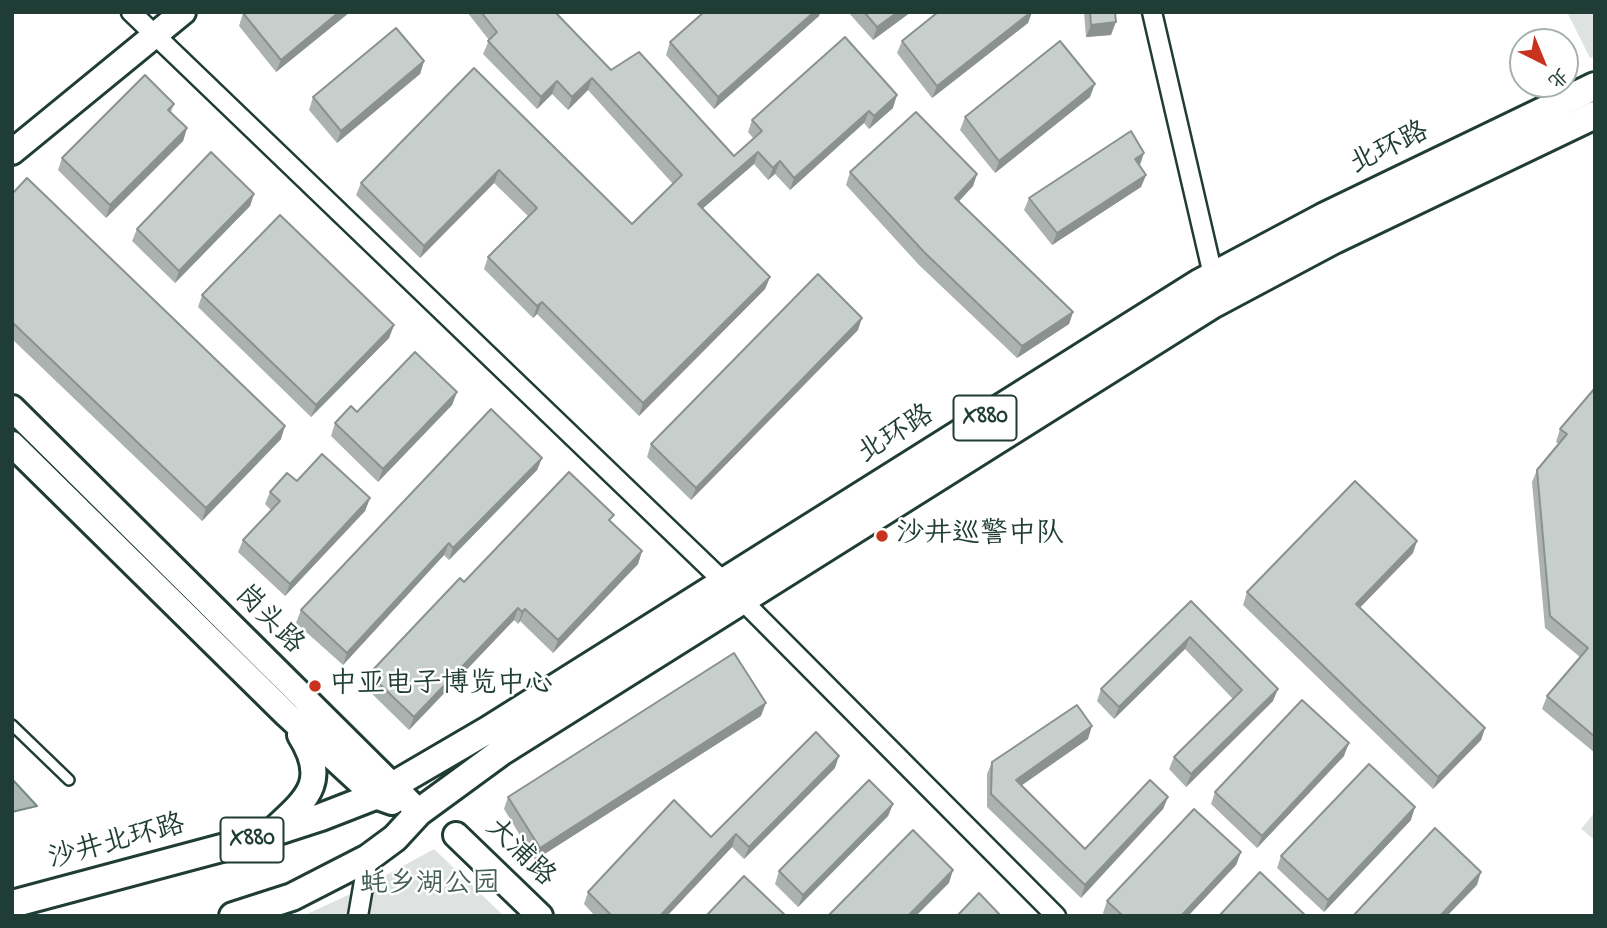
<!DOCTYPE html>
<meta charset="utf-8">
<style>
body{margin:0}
#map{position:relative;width:1607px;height:928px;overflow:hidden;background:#fff;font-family:"Indie Flower","LXGW WenKai TC",sans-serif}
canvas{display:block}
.frame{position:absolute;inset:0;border:14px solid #1f3d34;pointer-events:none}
.north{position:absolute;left:1509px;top:28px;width:70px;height:70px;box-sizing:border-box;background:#fff;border:2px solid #a5b1ae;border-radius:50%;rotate:137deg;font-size:19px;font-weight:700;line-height:28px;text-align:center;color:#1f3d34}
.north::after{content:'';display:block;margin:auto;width:24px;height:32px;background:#c8321e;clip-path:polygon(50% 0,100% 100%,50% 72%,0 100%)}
</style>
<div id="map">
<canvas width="1607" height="928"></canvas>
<div class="frame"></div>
<div class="north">北</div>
</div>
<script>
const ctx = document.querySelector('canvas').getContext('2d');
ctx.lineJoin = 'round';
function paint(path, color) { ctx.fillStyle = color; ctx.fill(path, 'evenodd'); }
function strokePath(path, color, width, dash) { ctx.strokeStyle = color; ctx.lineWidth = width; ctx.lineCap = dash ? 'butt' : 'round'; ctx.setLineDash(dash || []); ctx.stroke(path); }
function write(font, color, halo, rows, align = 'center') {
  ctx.font = font + ' "Indie Flower","LXGW WenKai TC",sans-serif'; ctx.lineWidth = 5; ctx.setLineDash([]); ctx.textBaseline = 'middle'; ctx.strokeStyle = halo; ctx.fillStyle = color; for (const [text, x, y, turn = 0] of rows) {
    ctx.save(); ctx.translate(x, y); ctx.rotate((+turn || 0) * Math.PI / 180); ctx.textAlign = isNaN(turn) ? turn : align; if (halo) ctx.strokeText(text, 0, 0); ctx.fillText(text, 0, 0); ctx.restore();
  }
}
paint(new Path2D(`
 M1567,12H1595V56L1590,58Z
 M1595,812V840L1581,829Z
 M434,849L504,916H303L361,889Z`), '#dee3e2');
const water = new Path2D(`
 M12,779L37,806L12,812Z`);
paint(water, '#afbab7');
strokePath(water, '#758883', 2);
const lane = new Path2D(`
 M12,725L69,780`);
const street = new Path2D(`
 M131,12L724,582L1056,916
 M1152,12L1213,275
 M358,916L368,858`);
const secondary = new Path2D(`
 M12,152L183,12
 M12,408L419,812
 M12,444L286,714L375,796L392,802
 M269,834C304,801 331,784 300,735
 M456,835L540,916`);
const primary = new Path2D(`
 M12,904L244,842L321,817L375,796L488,730L1199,283L1323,217L1595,86
 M233,916L292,897L368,858L395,838L419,812L501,752L1212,305L1334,240L1595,115`);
strokePath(lane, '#1f3d34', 14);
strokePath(street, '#1f3d34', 23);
strokePath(secondary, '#1f3d34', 30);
strokePath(primary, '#1f3d34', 32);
strokePath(lane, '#fff', 9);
strokePath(street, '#fff', 18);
strokePath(secondary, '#fff', 24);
strokePath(primary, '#fff', 26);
paint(new Path2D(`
 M245,12H350L276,72L239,26L243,13Z
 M467,12H555L611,70L734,156L754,139L748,132L752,120L893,108L869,129L864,123L790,190L775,174L768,180L754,164L702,209L770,277L765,289L639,416L537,314L533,318L484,269L488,257L528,216L494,183L420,258L356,195L361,183L474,68L632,224L673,184L588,90L568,110L552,94L537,109L483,54L489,40Z
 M704,12H820L819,16L714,109L666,55L670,42Z
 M848,12H911L873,40Z
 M938,12H1032L1028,23L932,98L897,53L902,41Z
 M1084,12H1115L1111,35L1086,37Z
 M424,61L420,74L337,143L309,110L313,97Z
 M1090,97L995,173L960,130L965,117Z
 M174,104L171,112L187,128L183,141L106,218L58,170L62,158Z
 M1139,165L1146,175L1141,187L1052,245L1024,210L1029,198Z
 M850,172L977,174L973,186L959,201L1073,312L1069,324L1017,358L919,265L846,185Z
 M12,194L281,439L202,521L12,339Z
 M254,194L250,206L175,283L132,241L137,229Z
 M202,295L394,325L389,338L311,417L198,307Z
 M858,330L691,500L647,457L651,444Z
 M1595,388V753L1542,709L1547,696L1580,657L1545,628L1532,482L1537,470L1559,444L1556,442L1560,429Z
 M457,392L452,405L378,482L331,436L335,423L357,412Z
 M542,458L537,470L449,560L444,555L343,665L296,623L301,610Z
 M297,481L370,498L365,511L285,596L238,552L243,540L271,510L265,504L270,492Z
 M611,522L642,551L638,564L553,653L520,621L518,624L514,620L409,730L364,686L369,674L464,582Z
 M1413,553L1360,607L1485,728L1481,740L1433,789L1243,605L1247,592Z
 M1191,601L1273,701L1186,787L1169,769L1174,757L1233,699L1185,649L1114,719L1097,701L1101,689Z
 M761,716L535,860L504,809L508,797Z
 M1088,739L1022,785L1085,849L1168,797L1163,809L1081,898L987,807V774L992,762Z
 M1344,756L1257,848L1211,804L1215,792Z
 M835,768L744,859L732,847L667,916H595L584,904L588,892L711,837Z
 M893,804L888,816L798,907L775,884L779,871Z
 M1411,820L1324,912L1277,868L1281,856Z
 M1241,852L1236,865L1188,916H1105L1103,913L1107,901Z`), '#abb2af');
paint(new Path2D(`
 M339,12H350L276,72L281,60Z
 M814,12H820L819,16L714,109L718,97Z
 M898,12H911L873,40L877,27Z
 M1031,12H1032L1028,23L932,98L937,86Z
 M1116,22L1111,35L1086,37L1091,25Z
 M424,61L420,74L337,143L341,131Z
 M592,78L588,90L568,110L572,97Z
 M557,81L552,94L537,109L541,97Z
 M1095,84L1090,97L995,173L999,161Z
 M897,95L893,108L869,129L874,116Z
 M869,111L864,123L790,190L794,178Z
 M187,128L183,141L106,218L110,205Z
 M758,152L754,164L693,217L698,204Z
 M1144,153L1140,165L1131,171L1135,159Z
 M780,161L775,174L768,180L773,168Z
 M499,170L494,183L420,258L424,246Z
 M977,174L973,186L951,210L955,198Z
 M1146,175L1141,187L1052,245L1057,233Z
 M254,194L250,206L175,283L179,271Z
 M770,277L765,289L639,416L643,403Z
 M542,302L537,314L533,318L537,306Z
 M1073,312L1069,324L1017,358L1022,346Z
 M862,318L858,330L691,500L696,488Z
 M394,325L389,338L311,417L316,405Z
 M457,392L452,405L378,482L383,469Z
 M285,426L281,439L202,521L206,508Z
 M542,458L537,470L449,560L453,548Z
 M370,498L365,511L285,596L290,584Z
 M1417,541L1413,553L1352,616L1356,604Z
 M449,543L444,555L343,665L347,653Z
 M642,551L638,564L553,653L558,640Z
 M518,608L514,620L409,730L414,717Z
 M525,609L520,621L518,624L522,612Z
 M1190,637L1185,649L1114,719L1119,707Z
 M1278,689L1273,701L1186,787L1191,774Z
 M766,703L761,716L535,860L540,848Z
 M1092,726L1088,739L1012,792L1016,780Z
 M1485,728L1481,740L1433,789L1438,777Z
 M1349,743L1344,756L1257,848L1262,836Z
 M839,756L835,768L744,859L749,847Z
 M1168,797L1163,809L1081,898L1085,885Z
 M893,804L888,816L798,907L803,895Z
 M1415,807L1411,820L1324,912L1328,900Z
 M736,834L732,847L667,916H660Z
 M1241,852L1236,865L1188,916H1181Z
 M953,870L949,883L916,916H908Z
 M1481,872L1477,885L1447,916H1440Z`), '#8b918f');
const building = new Path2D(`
 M245,12H339L281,60L243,13Z
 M481,12H555L611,70L639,52L734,156L762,131L752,120L845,37L897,95L874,116L869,111L794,178L780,161L773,168L758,152L698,204L770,277L643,403L542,302L537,306L488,257L537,208L499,170L424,246L361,183L474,68L632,224L682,175L592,78L572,97L557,81L541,97L488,41L497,32Z
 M704,12H814L718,97L670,42Z
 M864,12H898L877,27Z
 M938,12H1031L937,86L902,41Z
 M1090,12H1115L1116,22L1091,25Z
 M396,28L424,61L341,131L313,97Z
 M1060,41L1095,84L999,161L965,117Z
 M145,75L174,104L168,110L187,128L110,205L62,158Z
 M916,112L977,174L955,198L1073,312L1022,346L924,252L850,172Z
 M1131,131L1144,153L1135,159L1146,175L1057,233L1029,198Z
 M211,152L254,194L179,271L137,229Z
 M27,178L285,426L206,508L12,322V194Z
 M280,215L394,325L316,405L202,295Z
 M818,274L862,318L696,488L651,444Z
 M415,352L457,392L383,469L335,423L351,406L357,412Z
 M1595,388V737L1547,696L1588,648L1550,616L1537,470L1567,434L1560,429Z
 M491,409L542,458L453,548L449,543L347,653L301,610Z
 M322,454L370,498L290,584L243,540L280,501L270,492L287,473L297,481Z
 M569,472L614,515L609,520L642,551L558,640L525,609L522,612L518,608L414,717L369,674L460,578L464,582Z
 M1355,481L1417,541L1356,604L1485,728L1438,777L1247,592Z
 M1191,601L1278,689L1191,774L1174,757L1242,690L1190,637L1119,707L1101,689Z
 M734,653L766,703L540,848L508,797Z
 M1302,700L1349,743L1262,836L1215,792Z
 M1077,705L1092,726L1016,780L1085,849L1150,780L1168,797L1085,885L991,794L992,762Z
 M816,732L839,756L749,847L736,834L660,916H612L588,892L674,800L711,837Z
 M1369,764L1415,807L1328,900L1281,856Z
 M869,780L893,804L803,895L779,871Z
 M1194,809L1241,852L1181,916H1123L1107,901Z
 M1435,828L1481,872L1440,916H1353Z
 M913,830L953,870L908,916H828Z
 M1260,872L1306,916H1219Z
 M744,876L786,916H706Z
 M979,893L1001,916H957Z`);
paint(building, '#c7cfcc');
strokePath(building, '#8b918f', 2);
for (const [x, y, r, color] of [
 [882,536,7,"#c8321e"],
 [315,686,7,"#c8321e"]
]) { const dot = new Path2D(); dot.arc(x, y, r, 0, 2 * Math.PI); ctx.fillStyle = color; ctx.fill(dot); strokePath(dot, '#fff', 2.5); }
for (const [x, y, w] of [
 [985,418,63],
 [252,840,63]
]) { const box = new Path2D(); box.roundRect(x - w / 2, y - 22.5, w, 45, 5); ctx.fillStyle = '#fff'; ctx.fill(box); strokePath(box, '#1f3d34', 2); }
write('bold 26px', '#1f3d34', null, [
 ["X880",985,418],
 ["X880",252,840]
]);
write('28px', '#1f3d34', '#fff', [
 ["北环路",1390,150,-26],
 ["北环路",897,436,-32],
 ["岗头路",268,621,45],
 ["沙井北环路",117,844,-15],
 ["大浦路",519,854,44]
]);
write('28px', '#1f3d34', '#fff', [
 ["沙井巡警中队",896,536],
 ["中亚电子博览中心",329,686]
], 'left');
write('28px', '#455e57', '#fff', [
 ["蚝乡湖公园",430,886]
]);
</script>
